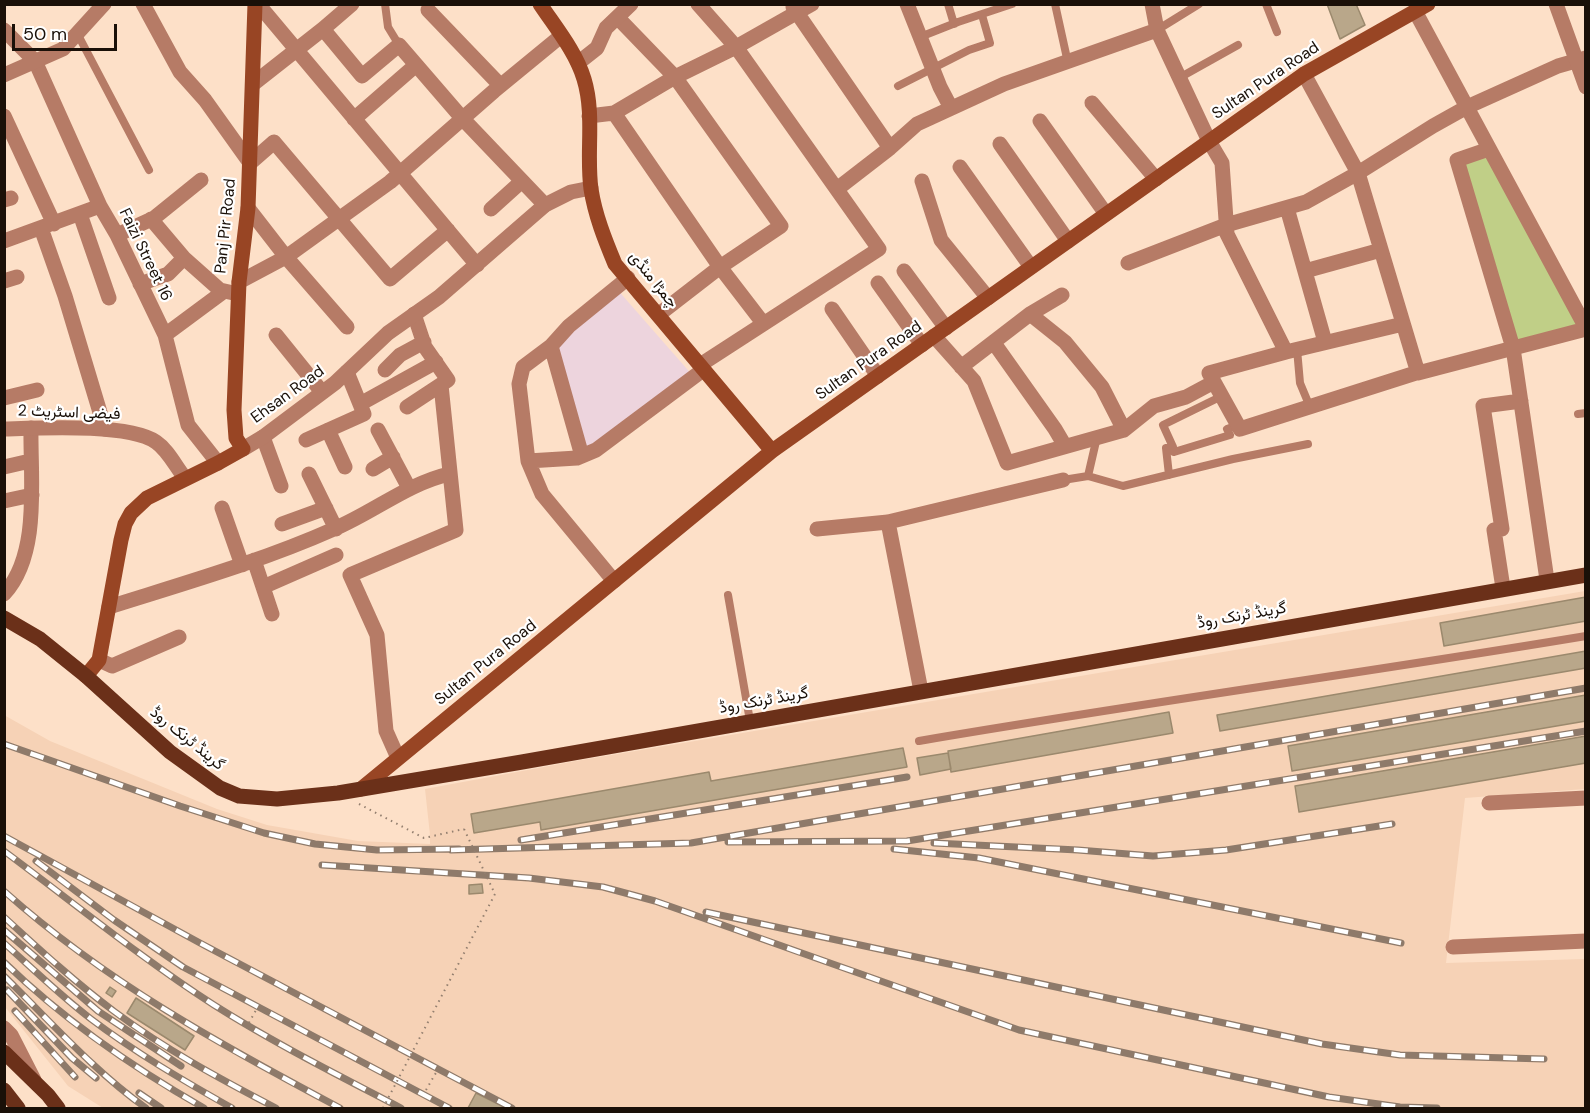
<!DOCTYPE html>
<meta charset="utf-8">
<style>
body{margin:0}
#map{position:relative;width:1590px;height:1113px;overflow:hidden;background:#fde0c8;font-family:"DM Sans",sans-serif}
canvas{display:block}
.frame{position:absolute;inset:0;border:6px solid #1a1008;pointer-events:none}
.scale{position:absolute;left:12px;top:24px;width:105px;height:27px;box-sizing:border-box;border:3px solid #1a1008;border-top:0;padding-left:8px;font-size:18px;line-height:21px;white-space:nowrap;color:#1a1008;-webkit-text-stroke:4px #fff;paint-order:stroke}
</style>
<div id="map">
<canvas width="1590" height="1113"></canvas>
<div class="frame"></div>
<div class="scale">50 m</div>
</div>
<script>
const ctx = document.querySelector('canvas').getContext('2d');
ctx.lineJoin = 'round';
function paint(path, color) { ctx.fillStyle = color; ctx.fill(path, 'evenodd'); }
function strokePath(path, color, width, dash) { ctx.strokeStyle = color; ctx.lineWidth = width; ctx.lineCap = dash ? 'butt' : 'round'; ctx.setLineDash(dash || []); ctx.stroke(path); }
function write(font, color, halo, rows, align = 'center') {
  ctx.font = font + ' "DM Sans",Vazirmatn,sans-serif'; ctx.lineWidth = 4.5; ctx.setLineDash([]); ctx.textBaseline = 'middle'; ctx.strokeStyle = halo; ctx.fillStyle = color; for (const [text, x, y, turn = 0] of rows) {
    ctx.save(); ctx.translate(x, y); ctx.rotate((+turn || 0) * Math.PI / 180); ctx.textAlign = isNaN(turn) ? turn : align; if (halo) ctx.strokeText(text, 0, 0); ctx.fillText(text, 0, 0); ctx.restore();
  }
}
paint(new Path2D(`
 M1585,591V789L1465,798L1446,963L1585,959V1108H103L68,1086L5,1007L4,715L50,741L217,809L267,825L358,841L430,844V835L425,789L576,761Z`), '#f6d2b6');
paint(new Path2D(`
 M616,288L694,377L582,456L551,346Z`), '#edd4dd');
paint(new Path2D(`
 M1489,149L1585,328L1513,348L1457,160Z`), '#c0cf87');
const building = new Path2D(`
 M1327,4H1356L1365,25L1340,39Z
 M1586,597V621L1444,646L1440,623Z
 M1586,651V668L1220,731L1217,715Z
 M1586,695V721L1292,771L1288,746Z
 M1169,712L1173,733L951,772L948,751Z
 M1586,736V763L1299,812L1295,786Z
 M903,748L907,767L541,830L540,822L474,833L471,814L709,772L711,781Z
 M948,753L951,769L920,775L917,758Z
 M482,884L483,893L469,894V885Z
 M110,987L116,991L112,997L106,993Z
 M136,998L194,1036L185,1050L127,1013Z
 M476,1093L506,1108H468Z`);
paint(building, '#b9a78a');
strokePath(building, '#9b896d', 1.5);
strokePath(new Path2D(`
 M359,804L424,838L464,829
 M246,1028L260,1003
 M426,1090L437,1071`), '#937f6f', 2, [1.5, 4.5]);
strokePath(new Path2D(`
 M385,4L388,27L399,45
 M948,4L954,24
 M1055,4L1068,63
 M1266,4L1277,32
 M1157,30L1199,4
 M77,33L149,170
 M920,37L958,22L1012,4
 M1179,78L1238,45
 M898,86L969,50L990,43L982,15
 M1297,349L1300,383L1310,407
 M1578,414L1586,413
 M1173,447L1174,452L1230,435L1227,429L1238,425
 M1169,475L1166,448L1173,447L1163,425L1222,396
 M1088,476L1123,486L1233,459L1308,444
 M1063,480L1088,476L1097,437
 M728,595L750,721
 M919,741C1141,703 1364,673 1586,636`), '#b67b66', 8);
strokePath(new Path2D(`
 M143,4L180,72L205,100L250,163L274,142L390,279L448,230
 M258,4L477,265
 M698,4L736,47L879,249L700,365
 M907,4L940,87L951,108
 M1152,4L1157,30L1209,141L1222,163L1227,234L1286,352L1403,324
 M793,7L890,148
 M428,10L500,85
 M1415,11L1586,328
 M618,18L675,77L781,226L720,267L658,315
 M323,29L352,4
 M4,30L35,61L100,206L117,235L165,335L188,425L218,463
 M1304,74L1358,173L1418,373L1586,329
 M253,84L323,29L362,76L399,45L462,118L545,205
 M1092,103L1156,179
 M614,113L720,267L763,323
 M4,116L54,224
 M589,116L614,113L675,77L736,47L812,4
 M354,119L416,65
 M1040,121L1106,214
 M1000,144L1068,241
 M1489,149L1457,160L1513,348L1547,580
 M960,167L1031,267
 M922,181L941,240L988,298
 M837,189L890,148L917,124L1004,84L1157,30
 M4,200L11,198
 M248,208L286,257L347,327
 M1287,208L1325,342
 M491,209L522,181
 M80,214L109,298
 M151,219L184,258
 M41,228L65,296L105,429
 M117,235L154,218L201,180
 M4,241L100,206
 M1128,263L1226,225L1306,202L1358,173L1433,126L1467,107L1558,66L1586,58
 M904,271L946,328
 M1305,271L1381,250
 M4,281L17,277
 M239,282L286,257L390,182L494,91L561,36
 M878,283L922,345
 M140,284L168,274L184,258L220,290L238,294
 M832,309L878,376
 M1030,314L1065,342L1102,387L1124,430
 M165,335L223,292
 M276,335L322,392
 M934,336L974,381L1007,463L1124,430L1154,406L1186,397L1214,382
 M994,343L1055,429L1065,446
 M551,346L582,456
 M1286,352L1209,373L1240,429L1422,371
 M961,367L1030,314L1062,295
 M385,370L400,355L424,342
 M4,398L37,390
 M360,404L436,362
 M407,407L448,380L425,347L414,314
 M328,430L345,467
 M378,430L409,488
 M263,437L281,486
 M306,440L364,414L347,372
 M528,461L577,458L596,450L703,370
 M4,467L30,461
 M373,469L393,457
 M309,474L336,529
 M4,501L32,495
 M222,508L242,565
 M888,522L921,691
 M282,524L326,508
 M817,529L888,522L1063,480
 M254,560L272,614
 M614,581L542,494L528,461L519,384L523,367L551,346L569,326L628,278
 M263,587L336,555
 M1503,588L1494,530L1502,529L1483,406L1521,401
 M4,594C41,554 30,478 31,428
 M109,607C185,583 262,561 334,529C374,512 407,484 449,474
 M99,660L112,666L179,637
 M398,758L386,731L377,635L350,575L456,530L441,385
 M1489,803L1586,798
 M1453,947L1586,941
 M4,1028L11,1035L34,1080`), '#b67b66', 15);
strokePath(new Path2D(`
 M1556,4L1586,87
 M578,63L597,48L606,28L631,4
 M4,75L63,49L104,4
 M4,429C39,428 128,423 156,442C168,450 176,467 185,478
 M243,449L263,437L335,383L388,333L439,297L545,205L571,192L591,188`), '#b67b66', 15);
strokePath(new Path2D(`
 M540,4C556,28 576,52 584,79C595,115 586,153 591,189C595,215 605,240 615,264L772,451
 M86,676L99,660L121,540L125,524L131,513L147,498L218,463L243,449L236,438L234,410L239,282L248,208L255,4
 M361,789L772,451L1304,74L1428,4`), '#984524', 15);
strokePath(new Path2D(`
 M4,618L40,639L86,676L170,752L220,788L239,796L277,799L338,793L522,762L1586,575
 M4,1052L48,1095L58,1108
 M4,1090L18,1108`), '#6b3019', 15);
const rail = new Path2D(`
 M4,744L180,806L264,833L315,844L377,850L459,849
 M4,836L200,943L512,1108
 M521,840L907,777
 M728,842L907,841L1586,731
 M934,843L1078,850L1153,856L1226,850L1392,824
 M894,849L979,858L1401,943
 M451,850L691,843L1586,688
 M4,851C74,903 141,958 214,1005C274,1043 338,1075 401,1108
 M36,861L114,920L183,967L449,1108
 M322,865L529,878L603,887L655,901L1019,1030L1329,1097L1400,1107L1437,1108
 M4,891C106,982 221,1045 340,1108
 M706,912L1322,1044L1400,1055L1544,1059
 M4,917C40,950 76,983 115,1012C165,1049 220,1079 276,1108
 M4,930L98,1011L181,1066
 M4,943C33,969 61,996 91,1019C136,1053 184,1081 232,1108
 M4,962C64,1020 132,1067 204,1108
 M4,976C50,1021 94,1071 146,1108
 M7,990L72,1058L96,1078
 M15,1011L75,1077
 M139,1093L161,1108`);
strokePath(rail, '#8e7a6a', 7);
strokePath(rail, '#fff', 4.5, [14]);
strokePath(new Path2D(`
 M383,1108L495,894L464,829`), '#937f6f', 2, [1.5, 4.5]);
write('16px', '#1a1008', '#fff', [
 ["Sultan Pura Road",1266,81,-34],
 ["Panj Pir Road",226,226,-84],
 ["Faizi Street 16",145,255,64],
 ["چمڑا منڈی",653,280,51],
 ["Sultan Pura Road",869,361,-35],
 ["Ehsan Road",288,395,-36],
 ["فیضی اسٹریٹ 2",69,413,2],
 ["گرینڈ ٹرنک روڈ",1242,616,-10],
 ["Sultan Pura Road",486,663,-39],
 ["گرینڈ ٹرنک روڈ",764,701,-10],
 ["گرینڈ ٹرنک روڈ",187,739,39]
]);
</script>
